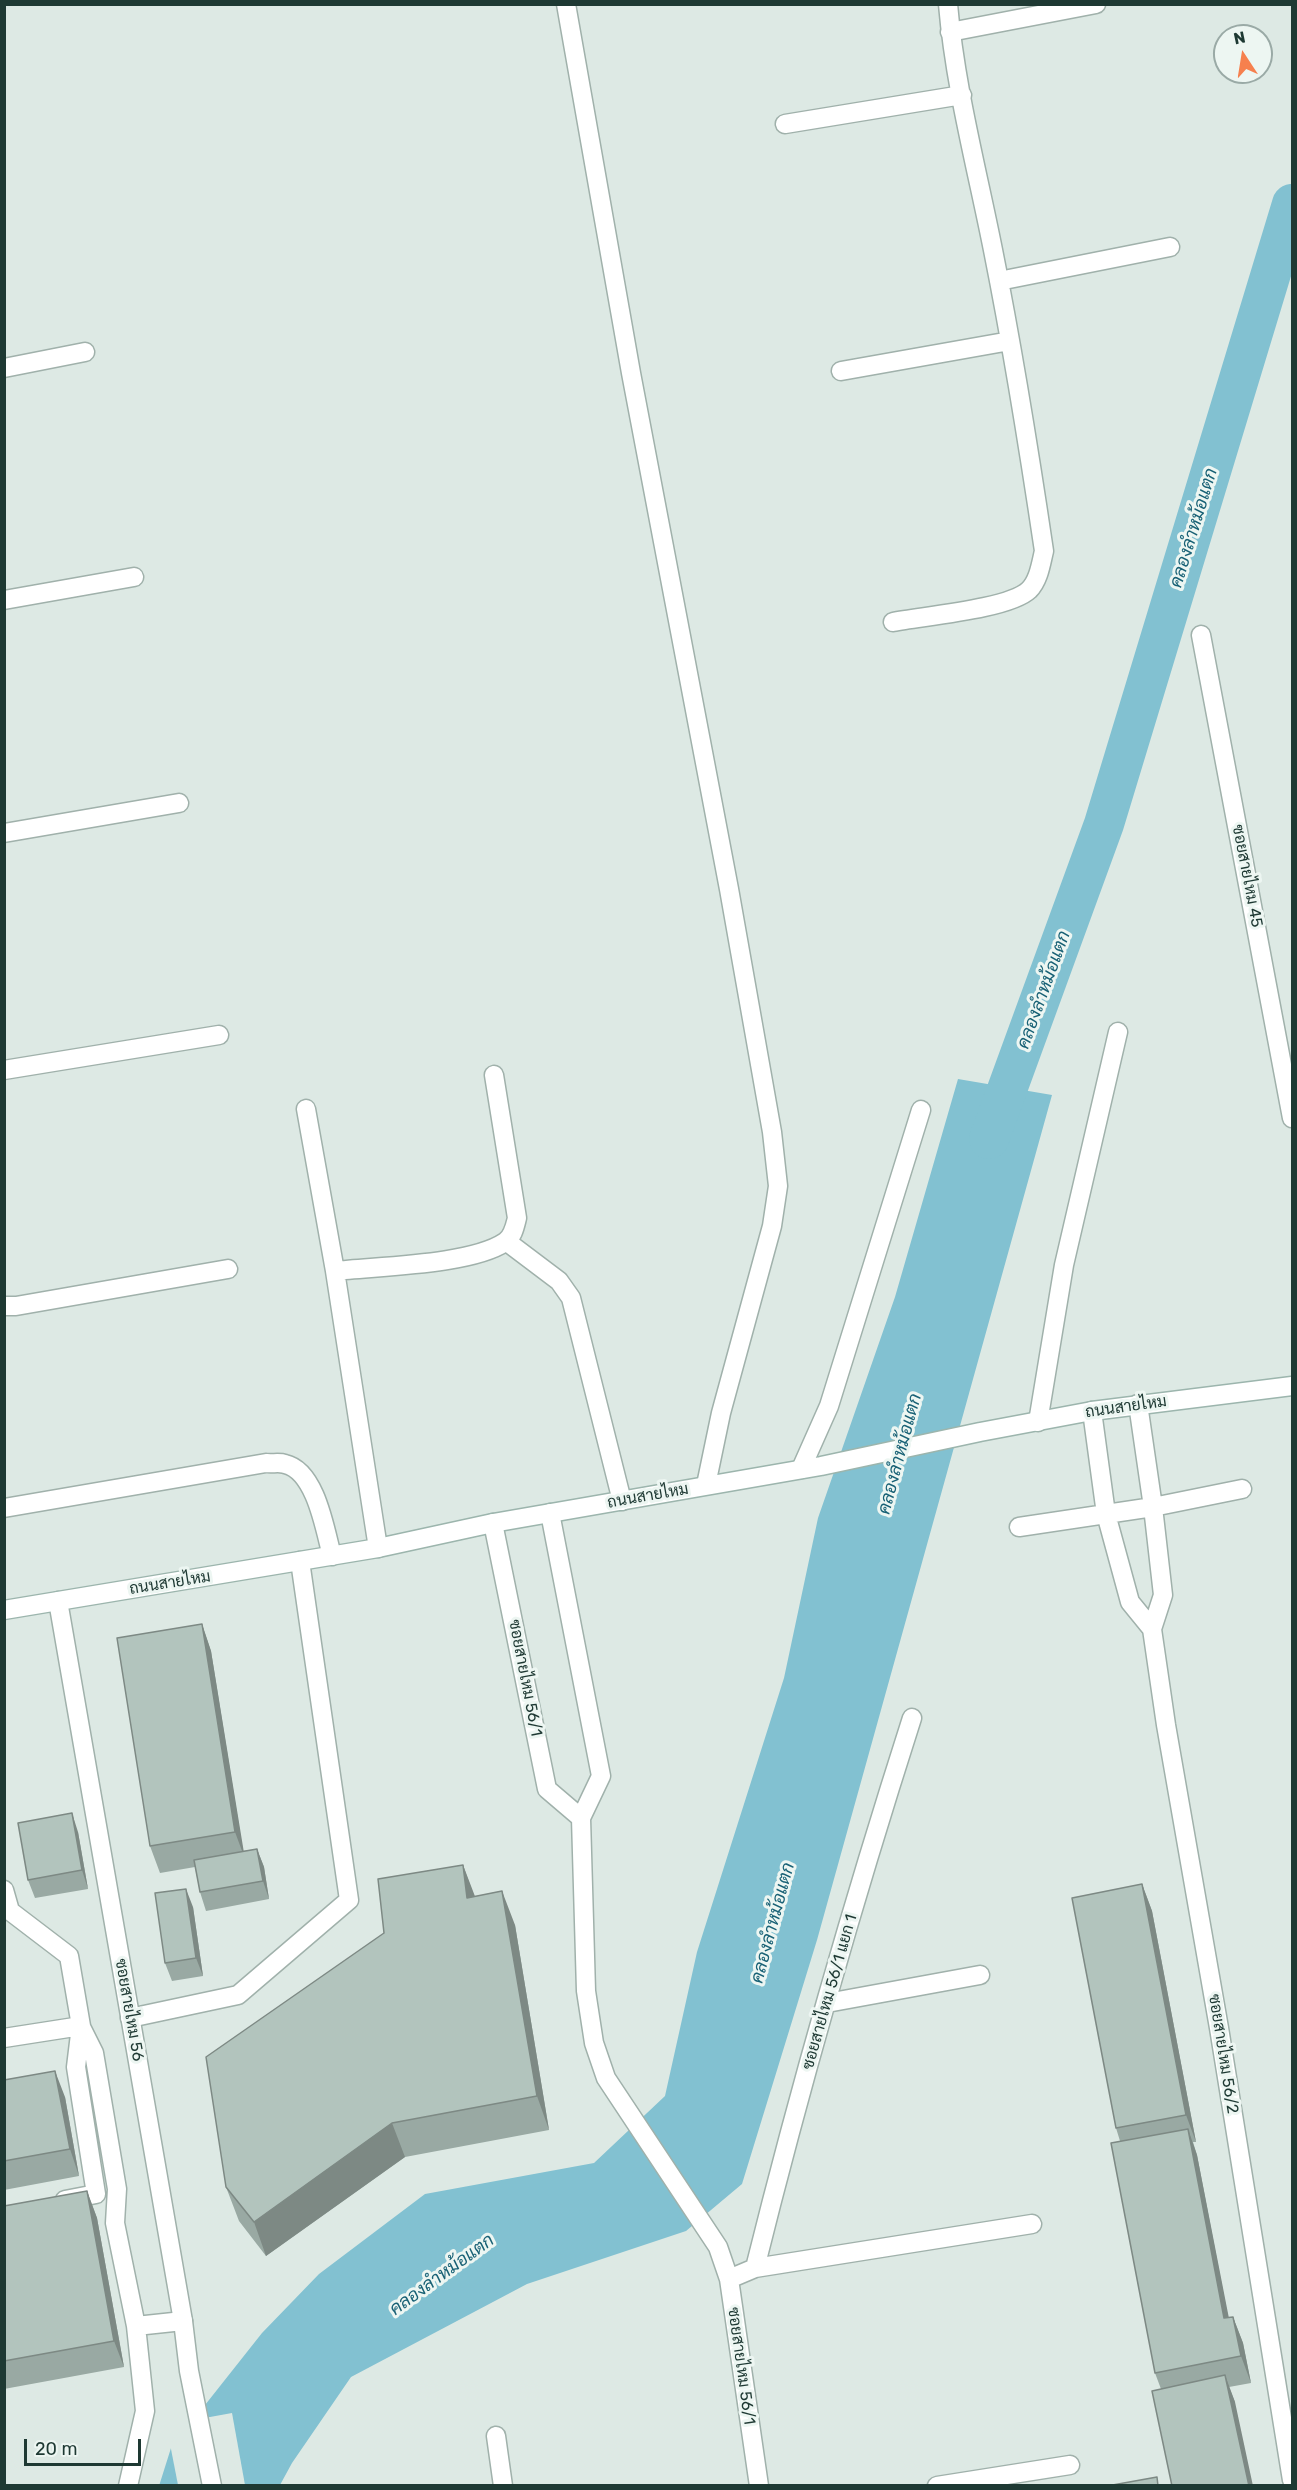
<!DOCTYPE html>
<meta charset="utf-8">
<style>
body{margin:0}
#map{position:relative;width:1297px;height:2490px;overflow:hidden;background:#dde9e4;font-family:Rubik,sans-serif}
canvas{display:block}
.frame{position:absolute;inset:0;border:6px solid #1e3933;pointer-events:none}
.north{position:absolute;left:1213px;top:24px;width:60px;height:60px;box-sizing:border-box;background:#edf6f2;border:2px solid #9aaaa6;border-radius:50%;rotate:348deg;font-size:16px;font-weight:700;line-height:24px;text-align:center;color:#1e3933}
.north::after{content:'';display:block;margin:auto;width:21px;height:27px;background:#f6804e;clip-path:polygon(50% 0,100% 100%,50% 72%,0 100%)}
.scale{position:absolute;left:24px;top:2439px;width:117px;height:27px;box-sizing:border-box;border:3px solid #1e3933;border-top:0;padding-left:8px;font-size:18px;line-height:21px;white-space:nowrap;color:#1e3933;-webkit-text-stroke:4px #edf6f2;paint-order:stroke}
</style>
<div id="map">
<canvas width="1297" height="2490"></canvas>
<div class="frame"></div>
<div class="north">N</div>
<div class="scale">20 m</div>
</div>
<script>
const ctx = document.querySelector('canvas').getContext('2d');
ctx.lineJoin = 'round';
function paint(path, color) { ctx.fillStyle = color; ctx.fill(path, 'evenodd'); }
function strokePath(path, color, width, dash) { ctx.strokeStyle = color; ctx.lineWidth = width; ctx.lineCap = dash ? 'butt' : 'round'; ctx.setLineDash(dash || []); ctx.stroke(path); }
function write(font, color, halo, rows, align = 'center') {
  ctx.font = font + ' Rubik,Sarabun,sans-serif'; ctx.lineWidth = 6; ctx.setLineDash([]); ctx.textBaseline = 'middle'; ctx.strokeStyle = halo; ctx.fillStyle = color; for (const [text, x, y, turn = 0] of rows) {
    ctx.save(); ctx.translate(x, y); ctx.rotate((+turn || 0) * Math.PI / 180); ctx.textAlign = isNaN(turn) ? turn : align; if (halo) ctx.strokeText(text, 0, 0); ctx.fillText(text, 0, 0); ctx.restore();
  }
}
paint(new Path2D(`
 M958,1079L1052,1095L817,1940L742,2184L686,2231L527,2284L351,2377L292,2463L280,2485L159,2486L171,2448L262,2333L319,2274L425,2194L594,2163L665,2096L697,1952L784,1678L818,1518L895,1297Z`), '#82c1d1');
paint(new Path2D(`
 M232,2413L245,2485H178L170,2444L188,2421Z`), '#dde9e4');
strokePath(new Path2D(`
 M989,1139L1104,824L1292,204`), '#82c1d1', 40);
const lane = new Path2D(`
 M1201,635L1292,1118
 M1038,1422L1064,1265L1118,1032
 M4,1508L266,1463C272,1464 279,1462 285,1464C316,1471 325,1530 332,1556
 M4,1890L10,1911L69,1956L81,2026L76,2067L96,2194L65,2200
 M130,2018L238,1995L349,1900L300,1561
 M81,2027L94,2053L117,2189L115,2223L136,2326L183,2321
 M4,2038L81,2026
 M128,2486L145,2411L136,2326`);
const street = new Path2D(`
 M566,4L631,373L729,889L772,1132L778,1186L772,1226L721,1413L706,1485
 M950,32L1096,4
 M785,124L962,95
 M999,281L1170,247
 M4,368L85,352
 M841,371L1010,341
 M4,600L134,577
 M893,622C924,616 1009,609 1029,590C1039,580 1041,563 1044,551C1029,450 1013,350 993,250C977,169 955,87 948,4
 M4,833L179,803
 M4,1070L219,1035
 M306,1109L335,1271L378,1548
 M506,1241L559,1281L571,1298L622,1501
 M335,1271C378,1266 471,1265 505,1242C513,1237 515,1226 517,1218L494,1075
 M4,1306H16L228,1269
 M1138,1404L1153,1507L1163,1595L1152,1629L1166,1725L1219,2028L1292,2480
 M1092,1411L1106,1514L1130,1602L1152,1629
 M801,1469L829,1406L921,1110
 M550,1513L601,1776L581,1818L586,1991L594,2043L606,2078L718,2247L729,2279L759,2486
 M493,1523L547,1789L581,1818
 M1019,1527L1153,1507L1242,1489
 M58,1601L183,2321L189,2371L212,2486
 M827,2003L980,1975
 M755,2268C801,2083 854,1899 912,1718
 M729,2279L755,2268L1032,2224
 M496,2436L503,2486
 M937,2486L1070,2465`);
const secondary = new Path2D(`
 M4,1610L378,1548L493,1523L821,1466L980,1432L1092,1411L1292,1386`);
strokePath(lane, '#a0b1ab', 21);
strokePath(street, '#a0b1ab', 21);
strokePath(secondary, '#9cb5ad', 21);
strokePath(lane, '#fff', 18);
strokePath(street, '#fff', 18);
strokePath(secondary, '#fff', 18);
paint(new Path2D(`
 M202,1624L211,1651L243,1851L257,1849L264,1867L269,1899L206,1911L200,1892L195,1867L160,1873L150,1846Z
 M78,1832L88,1889L35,1898L28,1880Z
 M463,1865L474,1896L515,1925L549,2130L405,2157L266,2256L239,2221L226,2187Z
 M1142,1884L1152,1911L1196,2142H1193L1197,2155L1228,2317H1233L1243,2343L1251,2383L1229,2387L1235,2402L1161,2389L1155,2373L1120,2141L1116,2128Z
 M193,1907L203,1976L172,1981L165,1963Z
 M4,2080L65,2097L79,2176L4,2190Z
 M87,2191L97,2218L124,2367L4,2389V2206Z`), '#99a9a3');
paint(new Path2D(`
 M202,1624L211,1651L245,1859L235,1832Z
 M72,1813L78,1832L88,1889L82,1870Z
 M257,1849L264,1867L269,1899L263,1881Z
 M463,1865L476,1899L467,1898Z
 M1142,1884L1152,1911L1196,2142L1186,2115Z
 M186,1889L193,1907L203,1976L196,1958Z
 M502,1891L515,1925L549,2130L537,2096Z
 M55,2071L65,2097L79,2176L70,2149Z
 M392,2123L405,2157L266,2256L254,2222Z
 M1188,2129L1197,2155L1234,2344L1224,2318Z
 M87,2191L97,2218L124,2367L114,2341Z
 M1233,2317L1243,2343L1251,2383L1241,2356Z
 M1225,2375L1235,2402L1253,2486H1249Z`), '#7d8984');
const building = new Path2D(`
 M202,1624L235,1832L150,1846L117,1638Z
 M72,1813L82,1870L28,1880L18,1823Z
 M257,1849L263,1881L200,1892L194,1860Z
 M463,1865L467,1898L502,1891L537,2096L392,2123L254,2222L226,2187L206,2057L384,1933L378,1879Z
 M1142,1884L1186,2115L1116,2128L1072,1898Z
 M186,1889L196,1958L165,1963L155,1893Z
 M55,2071L70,2149L4,2161V2080Z
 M1188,2129L1224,2318L1233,2317L1241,2356L1155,2373L1111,2143Z
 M87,2191L114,2341L4,2361V2206Z
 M1225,2375L1249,2486H1172L1152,2391Z
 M1157,2477L1158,2486H1107Z`);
paint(building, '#b2c4bd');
strokePath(building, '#7d8984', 1.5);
write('16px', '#1e3933', '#edf6f2', [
 ["ซอยสายไหม 45",1247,876,79],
 ["ถนนสายไหม",1126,1407,-8],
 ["ถนนสายไหม",648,1496,-10],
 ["ถนนสายไหม",170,1583,-9],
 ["ซอยสายไหม 56/1",525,1678,79],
 ["ซอยสายไหม 56/1 แยก 1",830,1992,-74],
 ["ซอยสายไหม 56",129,2010,80],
 ["ซอยสายไหม 56/2",1223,2054,81],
 ["ซอยสายไหม 56/1",741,2366,82]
]);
write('italic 18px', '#186175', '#edf6f2', [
 ["คลองลำหม้อแตก",1194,528,-73],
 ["คลองลำหม้อแตก",1044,990,-70],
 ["คลองลำหม้อแตก",900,1454,-75],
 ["คลองลำหม้อแตก",773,1923,-75],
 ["คลองลำหม้อแตก",442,2275,-36]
]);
</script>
